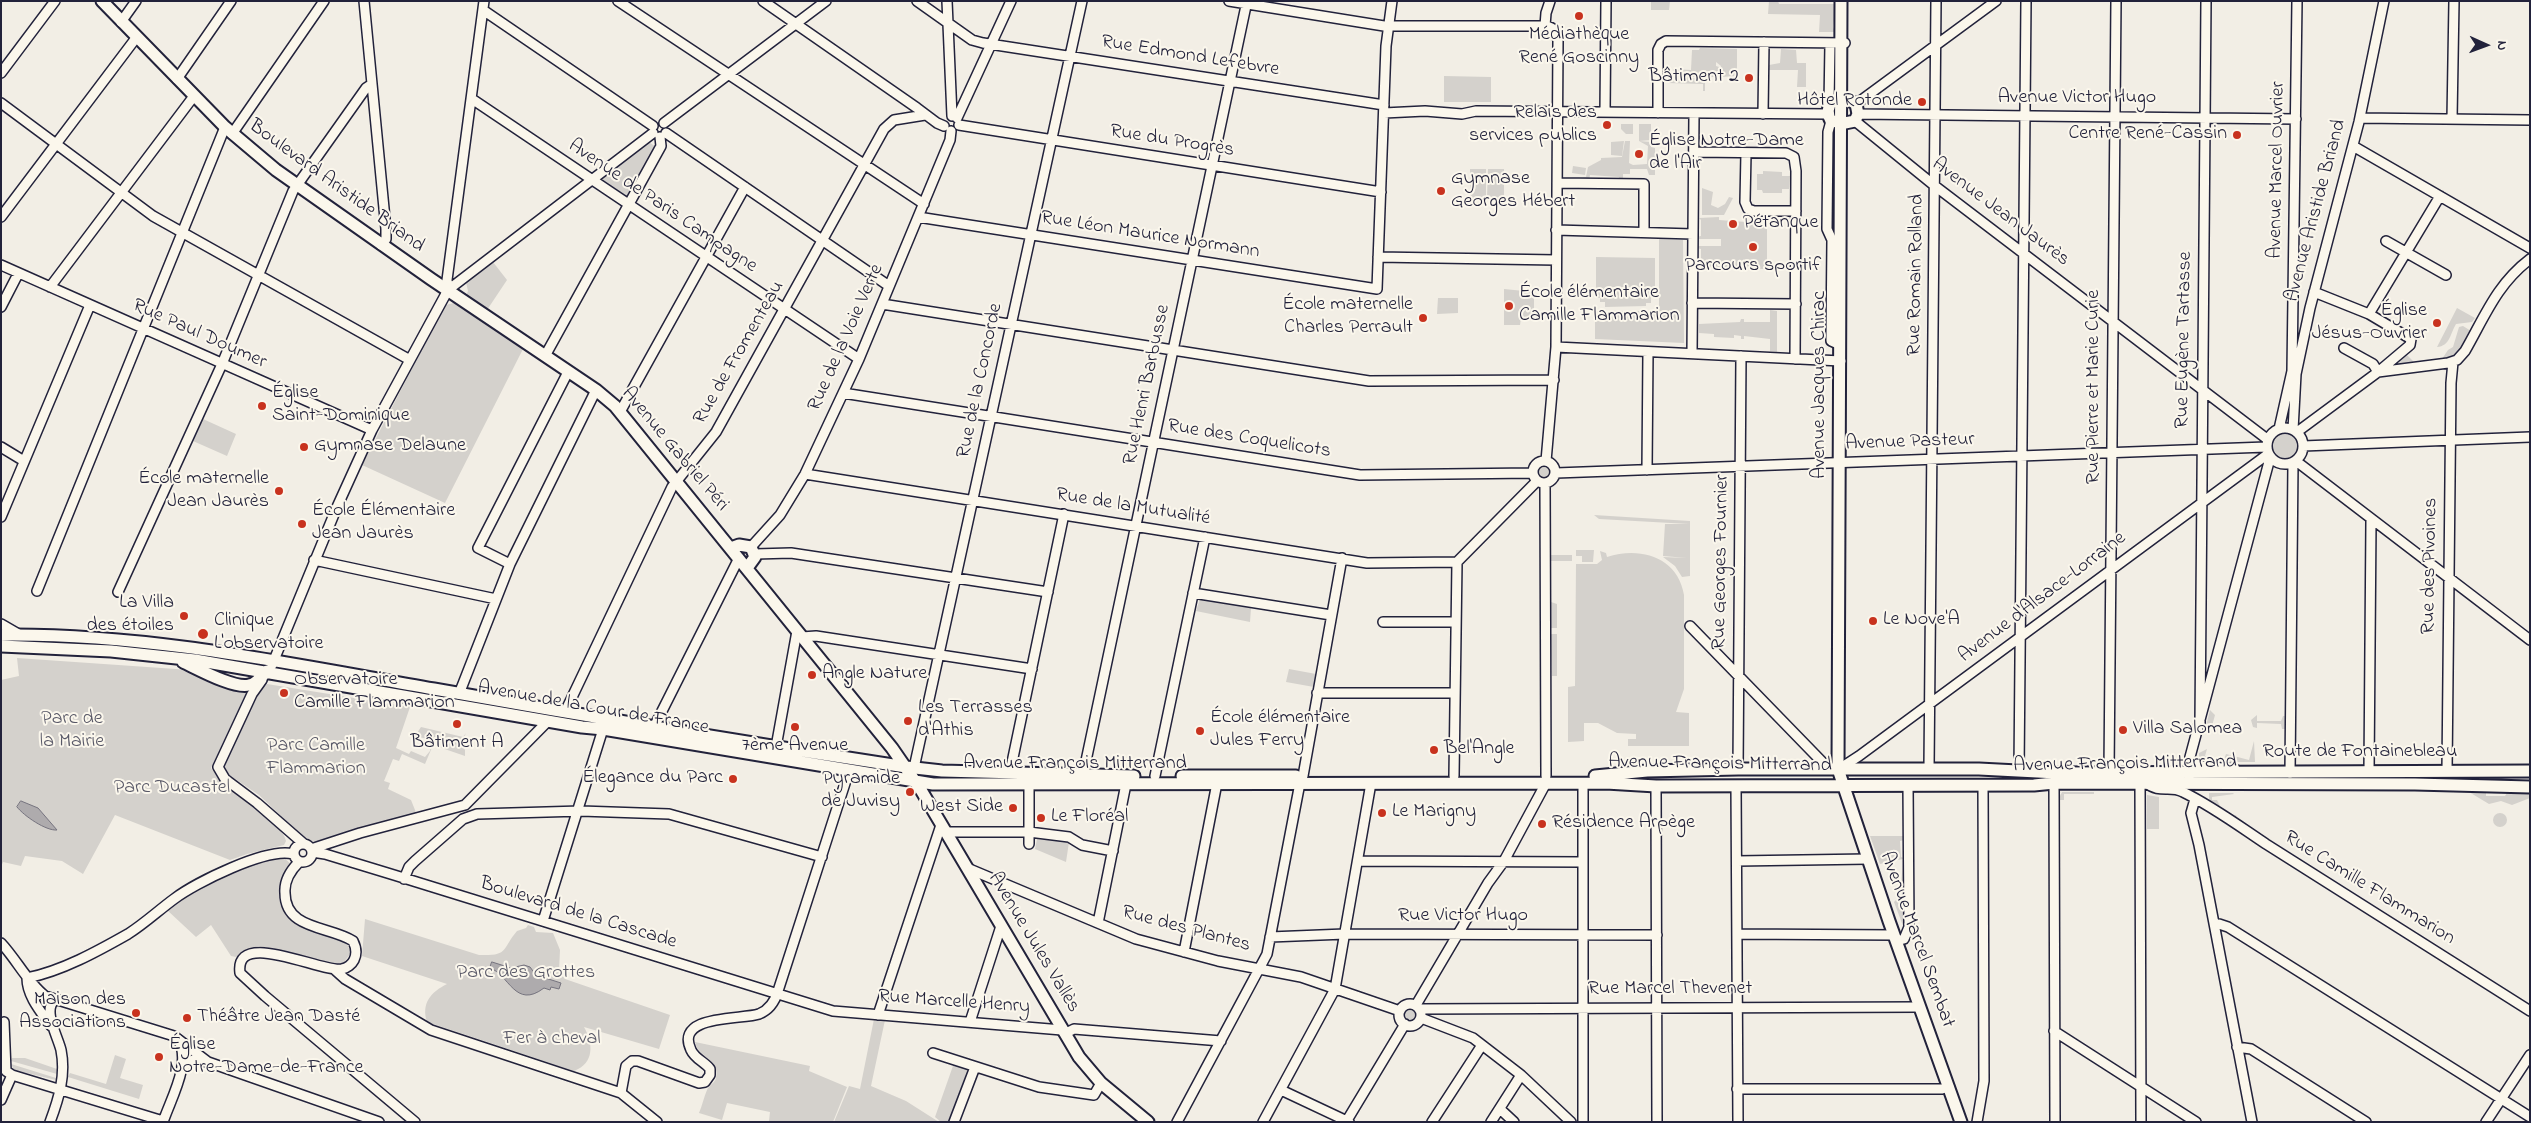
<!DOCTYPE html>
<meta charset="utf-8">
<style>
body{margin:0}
#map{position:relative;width:2531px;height:1123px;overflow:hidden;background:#f2eee5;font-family:"Indie Flower",sans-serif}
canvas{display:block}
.frame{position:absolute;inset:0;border:2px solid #22223b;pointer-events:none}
.north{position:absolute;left:2461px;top:20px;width:50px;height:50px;-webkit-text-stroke:4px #fbf7ec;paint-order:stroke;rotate:92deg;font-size:14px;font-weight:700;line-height:20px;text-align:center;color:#22223b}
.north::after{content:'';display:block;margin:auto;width:18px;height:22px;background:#22223b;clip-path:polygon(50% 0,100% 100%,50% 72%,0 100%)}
</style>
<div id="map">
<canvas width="2531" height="1123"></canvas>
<div class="frame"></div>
<div class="north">N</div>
</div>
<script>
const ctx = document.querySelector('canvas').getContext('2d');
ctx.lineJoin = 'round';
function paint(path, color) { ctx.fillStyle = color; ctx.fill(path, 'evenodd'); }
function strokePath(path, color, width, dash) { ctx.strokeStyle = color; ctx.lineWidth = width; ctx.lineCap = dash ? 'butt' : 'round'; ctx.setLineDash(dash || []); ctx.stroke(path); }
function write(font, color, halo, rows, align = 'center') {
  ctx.font = font + ' "Indie Flower",sans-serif'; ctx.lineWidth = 4; ctx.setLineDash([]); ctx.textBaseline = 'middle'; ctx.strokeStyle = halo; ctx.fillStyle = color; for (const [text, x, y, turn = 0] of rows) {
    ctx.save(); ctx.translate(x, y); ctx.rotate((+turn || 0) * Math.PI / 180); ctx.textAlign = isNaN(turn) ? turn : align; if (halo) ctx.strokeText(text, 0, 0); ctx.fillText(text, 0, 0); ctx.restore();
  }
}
paint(new Path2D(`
 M1651,1H1670L1669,10H1651Z
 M1769,1H1778L1779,4H1836L1833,27L1835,32H1819L1820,15L1768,14Z
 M1700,48L1737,49V76L1720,77L1721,66L1716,62V66L1719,67V77H1688V81L1690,78L1705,79V91H1703V84L1667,83V74H1673V69L1691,70L1692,50H1699Z
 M1781,49L1796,50L1797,63H1806V87H1797L1798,70H1769V65L1780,63Z
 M1444,76L1491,77V102H1444Z
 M1621,124H1633V134H1626L1621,129Z
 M1639,124H1651V140L1639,141Z
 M1624,141L1622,156L1611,155V142Z
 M1625,141H1630L1629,163L1633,165L1647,164L1648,146L1639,141L1651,142V147L1655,148V175H1649L1647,169H1630V174H1623V180L1618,181L1619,177L1590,175L1589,181L1582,180L1581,178L1586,177L1588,167L1601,160V158L1622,157Z
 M649,142L656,147L629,195L624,197L602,182V178Z
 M1573,166L1586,168L1585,175L1572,173Z
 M1470,169H1486V198H1470Z
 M1488,169H1504V199L1487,198Z
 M1763,171L1782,172V176H1790L1789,189H1782V193H1763L1762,190H1757V174H1763Z
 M1702,188L1713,192L1711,205L1718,208L1725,204L1729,197L1733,198L1724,215H1702Z
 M1719,217V220L1746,222V220H1762V226L1767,228V267L1763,269L1696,267L1701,265V249L1696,248V246H1721V239H1696V237L1701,236V220L1699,218Z
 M1659,239L1683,240L1684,343L1595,339V311H1659Z
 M1596,257L1655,258V298H1651V303H1646V306L1605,307V302H1600V298H1596Z
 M493,262L507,280L487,310L466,296L468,291L466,282Z
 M1504,289L1534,292V318H1521L1520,325H1504Z
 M1438,298H1458V313L1437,314Z
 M454,303L523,349L445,503L362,465L445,305Z
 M2457,308L2475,318L2472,322L2456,324C2450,334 2450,346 2437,347Z
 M1770,310L1777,311V352L1770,351V339L1744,336V339H1741V336L1734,335V338L1714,337V334L1699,333V324L1740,322L1741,319H1744V322H1770Z
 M2463,326L2471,331C2465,344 2457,358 2442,359L2448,350L2453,347L2459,327Z
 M2405,353L2415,363L2398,365L2396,362Z
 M203,419L236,434L227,456L193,441Z
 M2271 446a14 14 0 1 1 28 0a14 14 0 1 1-28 0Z
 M1538 473a6 6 0 1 1 12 0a6 6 0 1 1-12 0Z
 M1594,515L1690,521V576L1682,577L1675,566L1663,557L1687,558L1663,556L1665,524H1689L1599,519Z
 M1576,550H1594L1593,562H1582V556H1576Z
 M1600,551L1606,553L1607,557C1640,546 1678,557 1684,595V689L1676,712L1689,713V746H1628V739H1636V734L1617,733L1598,723H1584V741L1568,742V687L1575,686L1576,564H1597L1602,560Z
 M1551,555H1572V561H1551Z
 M1200,599L1251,608L1250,622L1196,611Z
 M1551,602L1557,604V628H1550Z
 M1550,634H1557V676H1552Z
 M17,658L176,669L188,670L246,693L211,768C216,773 218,780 223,784C237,796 283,823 286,841L284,845L247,854L230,860L115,815L83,874L62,861L25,856L21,866L3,862L1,867V680L19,676Z
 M1289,669L1316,674L1314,687L1286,682Z
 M267,684L410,707L396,748L409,754L411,751L425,757L430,751L432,740L415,736L421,727L463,737L466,733L461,744L465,750V756L433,745L425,764L402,754L399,761L393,759L384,781L390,783L388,789L411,800L417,815L316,842L304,838L259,795L229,775L224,765L260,691Z
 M2210,710L2215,715L2212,726L2205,730Z
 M2257,715V721H2281L2283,716H2287V729H2282L2281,724L2257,723V728L2253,727L2251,720Z
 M2254,741L2255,762H2223L2226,754L2249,760Z
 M2207,749L2205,756L2220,762L2199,761V753Z
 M2062,792H2094V794H2064V800H2058Z
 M2469,792H2486V796H2505L2507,793H2530V798L2512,805L2501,801L2489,804Z
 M2209,793H2233L2234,794L2212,797V800H2217L2221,808L2234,816L2236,815L2237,818H2236L2209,801Z
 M2147,795L2159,797V829H2147Z
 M2493 820a7 7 0 1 1 14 0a7 7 0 1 1-14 0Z
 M1870,836H1904V840L1900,841L1901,857L1904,858V893L1901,887L1903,859L1880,864Z
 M1037,839L1069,842L1066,862L1035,849Z
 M283,857L291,864C283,873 278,884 279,896C282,933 324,928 347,944L351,953L344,962L335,964L259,946L248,949L236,957L231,956L211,925L196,937L167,910L189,894L245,865Z
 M1898,898L1904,906L1903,926L1894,902Z
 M365,919L479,955C509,956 501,950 517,931L526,928L528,925L534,927L536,932L553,933L560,950L559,971L565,979L670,1015L659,1049L584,1027C593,1043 595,1063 574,1071L427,1022C421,1003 431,992 447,984L362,956Z
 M1403 1015a7 7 0 1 1 14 0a7 7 0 1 1-14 0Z
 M874,1019L885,1020L871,1086L906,1101L939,1122H834L849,1086L860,1089Z
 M695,1042L810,1066L809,1071L847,1087L833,1122H773L769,1121L770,1112L727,1103L722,1120L699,1113C702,1106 704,1097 707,1090C709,1085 715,1083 716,1078C721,1062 697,1056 695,1042Z
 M115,1055L126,1059L120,1078L143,1085L139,1099L68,1077L70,1073L106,1084Z
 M12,1058H25L57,1069V1074L11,1061Z
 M954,1063L968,1068L949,1122H941L935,1117Z
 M11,1064L56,1078V1080L14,1070Z`), '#d4d1cc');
const water = new Path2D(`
 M21,801L38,808L57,830C46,831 24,816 17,807Z
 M492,962L511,968L524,965L530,967L536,975L561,983L559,989L551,987L550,990L544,988C515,1010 509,974 490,968Z`);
paint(water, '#aeabad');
strokePath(water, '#76747f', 1);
const minor = new Path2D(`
 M364,1L386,229V239L381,245
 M618,1L924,204
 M763,1L917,108L937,123L944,126
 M917,1L972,40L983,43L1384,105
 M947,1L952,116
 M1229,1L1384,26H1545C1555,27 1557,33 1558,41L1556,347L1546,461
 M483,10L653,126
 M121,22L136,1
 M1545,26L1546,13L1550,1
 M1,73L55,1
 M177,79L231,1
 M472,99L859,359
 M1,103L153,216L410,360
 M1829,104L1830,44
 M1856,104L1996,1
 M1605,112L1606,1
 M1384,113L1425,111L1462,114L1476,111L1828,114
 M1658,113V50L1661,44L1666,41L1845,43
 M1763,114L1764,42
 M1858,114L2296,119
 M957,118L1011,1
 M2360,118L2530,120
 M2452,119L2454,1
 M1831,121L1828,132L1827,229L1832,240L1831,337V341L1840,345
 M1855,121L1935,186L2267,439
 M664,123L826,1
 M959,125L1381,192
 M666,133L889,286
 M232,134L324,1
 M2353,146L2530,248
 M1694,152L1786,153L1794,157L1796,171L1795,359
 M1746,153L1745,202L1748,209L1754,211H1796
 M1557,183L1644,184V232
 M1,217L136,38
 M918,217L1377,289L1386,46L1392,1
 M1556,230L1693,234
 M2386,241L2446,275
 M1378,257L1556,260
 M1,265L372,430
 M50,287L194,96
 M448,290L447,280L484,1
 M448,290L653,133
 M2314,292L2369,314L2411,339L2410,345L2378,372L2373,364L2344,348
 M1692,303L1796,304
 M882,304L1369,381L1554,380
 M1,307L18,274
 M2369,314L2440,196
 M1556,347L1841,361
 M1692,353L1694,114
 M545,356L661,146L660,137
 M843,393L1360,475L1533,473
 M620,412L745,187
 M2267 446a18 18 0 1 1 36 0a18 18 0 1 1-36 0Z
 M2279,429L2292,371L2297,1
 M2293,430L2296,374L2310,308L2359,122L2384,1
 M2297,432L2378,372L2448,363L2457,360L2465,351C2485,316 2497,284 2530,259
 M2303,446L2530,437
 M1,447L24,461
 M1533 472a11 11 0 1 1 22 0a11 11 0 1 1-22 0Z
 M2296,461L2530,640
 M1647,470L1648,352
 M1556,473L2266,447
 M805,474L1367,563L1457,562
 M1545,484L1546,776
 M1,517L90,305
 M751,547L780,515L805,474L859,359L950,140L951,131
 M755,554L791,553L1048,592
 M314,560L496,599
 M510,564L478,548L568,372
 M37,591L225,127
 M118,592L222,364L293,191L366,88L372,84
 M1193,593L1331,615
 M1383,622H1456
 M1,624L20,635
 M1690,626L1829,769
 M802,637L816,636L1032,669
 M272,665L337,507L372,430L448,290
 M262,680L252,694L218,767L225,779L257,803L304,844
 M1317,693H1455
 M459,694L510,564L596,390
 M565,712L672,487L716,432L884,129L894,120L925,115
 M2200,723L2206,1
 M654,727L739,558
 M776,747L797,631
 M2189,762L2199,766L2235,769
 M914,768L1082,1
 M1738,769L1741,356
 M1839,769L1859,756L2268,454
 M1929,769L1936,1
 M2019,770L2026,1
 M2447,771L2451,383L2453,362
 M1010,772L1064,514
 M2109,772L2116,1
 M2369,772L2371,521
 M2290,773L2293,463
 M1083,775L1247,1
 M1155,776L1205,537
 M1303,776L1342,558
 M1454,776L1457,562L1537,481
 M2189,778L2190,757L2270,458
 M2140,782L2141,1122
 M1583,783V1122
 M2054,783L2055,1122
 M2146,783C2160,794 2170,785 2183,792C2212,806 2239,826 2266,844L2530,1011
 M1029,784V844
 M1656,786L1657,1122
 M1736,786L1738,1122
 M2195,799L2191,813L2199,845L2252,1122
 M945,832H1029L1069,837L1082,845L1113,851
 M294 853a9 9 0 1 1 18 0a9 9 0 1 1-18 0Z
 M311,849L360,833L465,805L548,721
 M312,852L325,854L394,875L833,1011L1062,1030L1068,1032L1074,1029L1221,1041
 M1358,861L1583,862
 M1737,861L1868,859
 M299,862C291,870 284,881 285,893C285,930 330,926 353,941C356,947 357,954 354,960C352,964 347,968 342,969C324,974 234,927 240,973L265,996L415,1122
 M967,868L1136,939L1218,961L1301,977L1400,1011
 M404,879L409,867L415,861L463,819L477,814L581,811L669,814L822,857
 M543,921L603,729
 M1098,923L1126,784
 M2215,925L2219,924L2228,927L2530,1117
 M1737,934L1894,935
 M1270,937L1345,934L1657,935
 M1896,941L1904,939L1909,927L1908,785
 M1,943C17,960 27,982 45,996L174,1036L208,1062
 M1184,952L1217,783
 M335,970L345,979L431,1030L621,1093
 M27,978C62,971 98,951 128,934C144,924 159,910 174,899C195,883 267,847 293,854
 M27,978C27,996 41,1012 51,1026
 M1399 1015a11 11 0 1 1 22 0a11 11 0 1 1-22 0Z
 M1416,1005L1488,883L1504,861L1546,783
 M1420,1009L1920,1007
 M878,1015L941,825
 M1421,1018L1473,1038L1521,1075L1571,1122
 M970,1022L1001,926
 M2054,1031L2196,1122
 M2237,1047L2251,1049L2366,1122
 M933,1053L1039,1087L1094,1095L1101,1083
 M182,1068L193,1060L208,1062L379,1122
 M12,1075L163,1121
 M1737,1089H1942L1949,1087
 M1281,1090L1349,1122
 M1,1100L12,1075L6,1071L4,1022
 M1500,1109L1514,1122
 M50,1122C59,1098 66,1075 61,1050C58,1037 42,1009 55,1000
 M163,1122C171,1098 192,1063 178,1039
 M657,1122L621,1093L626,1066L632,1061H638L699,1083L705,1082L710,1075V1069C705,1062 695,1059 691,1050C674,1014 742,1020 759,1014C769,1010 775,1001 778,991L849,771
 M954,1122L975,1067
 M1177,1122L1267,954L1300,783
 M1263,1122L1335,989L1371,783
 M1346,1122L1405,1024
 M1432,1122L1482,1045
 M1491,1122L1521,1075
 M1977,1122L1984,1081L1983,785
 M2486,1122L2530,1055`);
const major = new Path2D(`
 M102,1L225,127L276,170L431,279L596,390L615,406L892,748L921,790L1079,1057L1101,1083L1148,1122
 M1841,1L1838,769L1889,921L1961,1122
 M1834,100H1849L1856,104L1858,114L1855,121L1845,123L1831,121C1827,114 1827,105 1834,100Z
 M731,548L739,545L751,547L755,557L747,568
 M1,635C147,633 291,664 434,689C591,717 748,743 906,767L942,771L1134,776
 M1,646L111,651L195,660L582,727L603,729L933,784L1606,783L1656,786L2034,785L2054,783L2415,784L2530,787
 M183,662C198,669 234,689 249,685C256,684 262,676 267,671
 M1182,776H1296
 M1595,776L1647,771L1738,769H1979L2057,773L2530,771`);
strokePath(minor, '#22223b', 12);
strokePath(major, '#22223b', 15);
strokePath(minor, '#fbf7ec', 9);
strokePath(major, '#fbf7ec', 11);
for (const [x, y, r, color] of [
 [1579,16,5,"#c8321e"],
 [1749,78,5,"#c8321e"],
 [1922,102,5,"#c8321e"],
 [1607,125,5,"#c8321e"],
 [2237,135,5,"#c8321e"],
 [1639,154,5,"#c8321e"],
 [1441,191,5,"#c8321e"],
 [1733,224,5,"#c8321e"],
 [1753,247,5,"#c8321e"],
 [1509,306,5,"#c8321e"],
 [1423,318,5,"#c8321e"],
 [2437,323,5,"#c8321e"],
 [262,406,5,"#c8321e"],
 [304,447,5,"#c8321e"],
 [279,491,5,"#c8321e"],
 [302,524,5,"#c8321e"],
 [184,616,5,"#c8321e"],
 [1873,621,5,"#c8321e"],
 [203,634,6,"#c8321e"],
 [812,675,5,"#c8321e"],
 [284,693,5,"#c8321e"],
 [908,721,5,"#c8321e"],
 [457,724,5,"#c8321e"],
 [795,727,5,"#c8321e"],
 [2123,730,5,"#c8321e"],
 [1200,731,5,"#c8321e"],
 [1434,750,5,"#c8321e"],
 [733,779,5,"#c8321e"],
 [910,792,5,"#c8321e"],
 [1013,808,5,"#c8321e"],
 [1382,813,5,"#c8321e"],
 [1041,818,5,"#c8321e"],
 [1542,824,5,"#c8321e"],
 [136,1013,5,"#c8321e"],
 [187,1018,5,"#c8321e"],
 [159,1057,5,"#c8321e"]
]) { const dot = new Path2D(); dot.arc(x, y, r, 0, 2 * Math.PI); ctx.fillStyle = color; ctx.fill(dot); strokePath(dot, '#fbf7ec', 2); }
write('20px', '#22223b', '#fbf7ec', [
 ["Médiathèque",1579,36,"center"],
 ["René Goscinny",1579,59,"center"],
 ["Bâtiment 2",1739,78,"right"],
 ["Hôtel Rotonde",1912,102,"right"],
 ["Relais des",1597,114,"right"],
 ["services publics",1597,137,"right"],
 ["Centre René-Cassin",2227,135,"right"],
 ["Église Notre-Dame",1649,142],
 ["de l'Air",1649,165],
 ["Gymnase",1451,180],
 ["Georges Hébert",1451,203],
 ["Pétanque",1743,224],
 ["Parcours sportif",1753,267,"center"],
 ["École élémentaire",1519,294],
 ["Camille Flammarion",1519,317],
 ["École maternelle",1413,306,"right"],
 ["Charles Perrault",1413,329,"right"],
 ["Église",2427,312,"right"],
 ["Jésus-Ouvrier",2427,335,"right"],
 ["Église",272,394],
 ["Saint-Dominique",272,417],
 ["Gymnase Delaune",314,447],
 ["École maternelle",269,480,"right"],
 ["Jean Jaurès",269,503,"right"],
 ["École Élémentaire",312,512],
 ["Jean Jaurès",312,535],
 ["La Villa",174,604,"right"],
 ["des étoiles",174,627,"right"],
 ["Le Nove'A",1883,621],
 ["Clinique",214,622],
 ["L'observatoire",214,645],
 ["Angle Nature",822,675],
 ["Observatoire",294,681],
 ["Camille Flammarion",294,704],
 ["Les Terrasses",918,709],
 ["d'Athis",918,732],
 ["École élémentaire",1210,719],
 ["Jules Ferry",1210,742],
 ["Villa Salomea",2133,730],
 ["Bâtiment A",457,744,"center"],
 ["7ème Avenue",795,747,"center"],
 ["Bel'Angle",1444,750],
 ["Élegance du Parc",723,779,"right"],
 ["Pyramide",900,780,"right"],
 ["de Juvisy",900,803,"right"],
 ["West Side",1003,808,"right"],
 ["Le Marigny",1392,813],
 ["Le Floréal",1051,818],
 ["Résidence Arpège",1552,824],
 ["Maison des",126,1001,"right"],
 ["Associations",126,1024,"right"],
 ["Théâtre Jean Dasté",197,1018],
 ["Église",169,1046],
 ["Notre-Dame-de-France",169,1069]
], 'left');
write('20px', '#22223b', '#fbf7ec', [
 ["Rue Edmond Lefebvre",1190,57,9],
 ["Avenue Victor Hugo",2077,99],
 ["Rue du Progrès",1172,142,9],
 ["Avenue Marcel Ouvrier",2278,170,-89],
 ["Boulevard Aristide Briand",336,187,36],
 ["Avenue de Paris Campagne",662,207,34],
 ["Avenue Aristide Briand",2317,211,-75],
 ["Avenue Jean Jaurès",2000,213,37],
 ["Rue Léon Maurice Normann",1150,236,9],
 ["Rue Romain Rolland",1917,275,-89],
 ["Rue Paul Doumer",199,335,24],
 ["Rue de la Voie Verte",847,338,-66],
 ["Rue Eugène Tartasse",2185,340,-89],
 ["Rue de Fromenteau",740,353,-60],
 ["Rue de la Concorde",981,381,-78],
 ["Rue Henri Barbusse",1148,385,-78],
 ["Avenue Jacques Chirac",1821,385,-90],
 ["Rue Pierre et Marie Curie",2095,387,-90],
 ["Rue des Coquelicots",1249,440,9],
 ["Avenue Pasteur",1910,443,-2],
 ["Avenue Gabriel Péri",674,450,50],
 ["Rue de la Mutualité",1133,508,9],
 ["Rue Georges Fournier",1722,562,-89],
 ["Rue des Pivoines",2431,566,-89],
 ["Avenue d'Alsace-Lorraine",2043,598,-37],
 ["Avenue de la Cour de France",593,709,10],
 ["Route de Fontainebleau",2360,753],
 ["Avenue François Mitterrand",1075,765],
 ["Avenue François Mitterrand",1720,765,1],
 ["Avenue François Mitterrand",2125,765,-1],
 ["Rue Camille Flammarion",2369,889,32],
 ["Boulevard de la Cascade",578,914,17],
 ["Rue Victor Hugo",1463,917],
 ["Rue des Plantes",1186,930,15],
 ["Avenue Marcel Sembat",1916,940,70],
 ["Avenue Jules Vallès",1033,943,59],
 ["Rue Marcel Thevenet",1670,990],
 ["Rue Marcelle Henry",954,1003,4]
]);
write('20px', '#575766', '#fbf7ec', [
 ["Parc de",72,720],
 ["la Mairie",72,743],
 ["Parc Camille",316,747],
 ["Flammarion",316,770],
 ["Parc Ducastel",172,789],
 ["Parc des Grottes",526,974],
 ["Fer à cheval",552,1040]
]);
</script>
